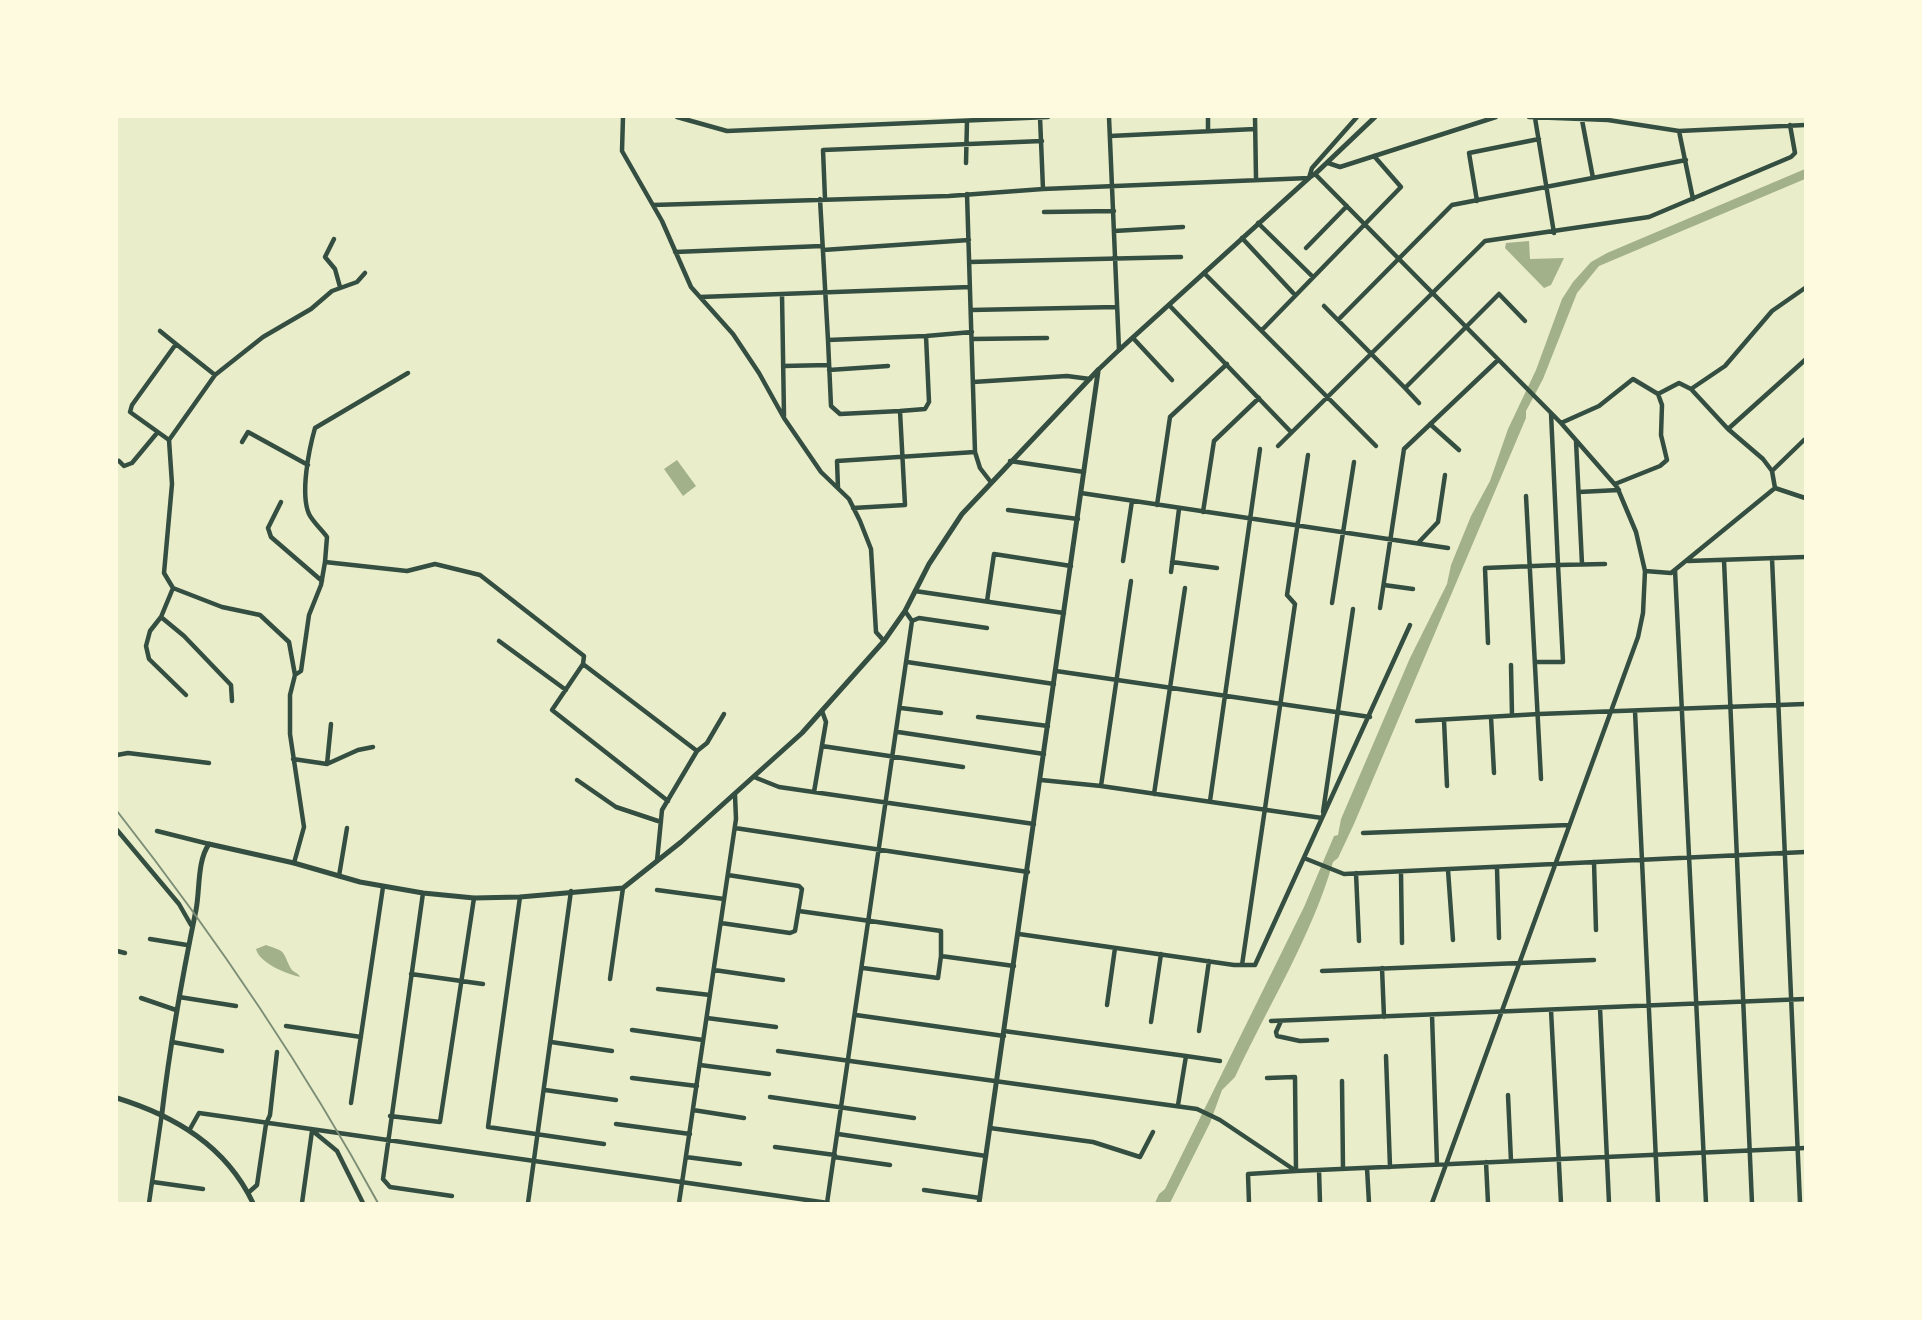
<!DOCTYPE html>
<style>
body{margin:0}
#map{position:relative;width:1922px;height:1320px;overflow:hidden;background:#e9edc9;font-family:"Playfair Display",serif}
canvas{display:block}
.frame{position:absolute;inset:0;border:118px solid #fefae0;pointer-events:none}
</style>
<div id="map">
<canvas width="1922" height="1320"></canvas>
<div class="frame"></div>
</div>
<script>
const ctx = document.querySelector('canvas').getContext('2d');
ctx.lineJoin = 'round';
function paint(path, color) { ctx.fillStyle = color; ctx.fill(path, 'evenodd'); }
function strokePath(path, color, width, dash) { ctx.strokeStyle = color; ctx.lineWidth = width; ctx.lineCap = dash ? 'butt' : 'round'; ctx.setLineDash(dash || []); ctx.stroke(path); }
paint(new Path2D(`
 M1805,169V179L1599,266L1577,293L1543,379L1526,411V418L1354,824L1338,858L1333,862C1312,936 1268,1006 1235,1077L1222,1090L1210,1123L1170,1203H1155L1159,1194L1165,1189L1304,907L1334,836L1338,835L1341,819L1410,658L1447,584L1451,565L1471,516L1490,481L1508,429L1536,370L1562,299L1573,282L1591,262L1607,253Z
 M1529,241L1530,259L1564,258L1551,285L1544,288L1505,248L1506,243Z
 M677,460L696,486L683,496L664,469Z
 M266,945C286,952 282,950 290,967C293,973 298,972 300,977C287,974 259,963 256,949Z`), '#a3b18a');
strokePath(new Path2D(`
 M623,117L622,151L662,221L691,287L733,334L759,373L784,418L821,472L849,499L860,521L871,549L876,632L884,641
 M677,117L727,131L1048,117
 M1040,117L1043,189
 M1208,117V131
 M1255,117L1256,178
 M1529,117L1608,120L1679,131L1805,125
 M1535,118L1554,233
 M1582,120L1593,178
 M1679,131L1693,199
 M1110,136L1255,129
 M966,163L967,121
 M1328,163L1340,167L1496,117
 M1309,178L1312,168L1357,117
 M967,194L975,452L980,468L990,481
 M820,199L828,340L926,336
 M825,199L823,150L1042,141
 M1477,201L1469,153L1539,139
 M653,205L949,196L1043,189L1309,178L1315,174L1561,423L1617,487L1636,532L1645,571L1643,613L1638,637L1432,1203
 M1044,212L1114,211
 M1258,223L1313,277
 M1114,231L1183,227
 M1242,238L1295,295
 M334,239L325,257L335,269L340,287
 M1306,248L1347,206
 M823,250L969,240
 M675,252L822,246
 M969,262L1181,257
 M1204,273L1376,446
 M782,294L784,416
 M700,297L970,287
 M1169,305L1291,432
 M1324,306L1405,388L1499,294L1525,321
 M971,310L1117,307
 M1338,320L1452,205L1686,160
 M1262,330L1401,187L1374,156
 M160,331L176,344
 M1133,338L1172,380
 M972,339L1047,338
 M828,340L831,406L840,414L900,411
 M783,366L829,365
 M829,370L888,366
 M1098,370L1119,350L1109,117
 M408,373L315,428C309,449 300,494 309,514C313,522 322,530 327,537L325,562L407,571L435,564L480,575L584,656L583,664L697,751
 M973,382L1067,376L1090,379
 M1405,388L1419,403
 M1691,389L1725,366L1772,311L1805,288
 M1561,423L1599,406L1633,379L1658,394L1679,383L1691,389L1728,429L1763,459L1772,471L1775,488
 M1430,424L1459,450
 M1728,429L1805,360
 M169,440L130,412L132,405L176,344L215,375
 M1576,441L1582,564
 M242,442L248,432L308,465
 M1278,446L1485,241L1649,217L1791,157L1795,153L1790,125
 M119,461L124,466L132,463L157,433
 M1010,461L1084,472
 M1772,471L1804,440
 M1615,484L1660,466L1667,460L1661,435L1662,405L1658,394
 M838,488L837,461L975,452
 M1579,492L1619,490
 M1081,493L1448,548
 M1526,496L1541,779
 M281,502L268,528L271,537L322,581
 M1157,505L1170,417L1227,364
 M853,508L905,505L900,411L925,409L929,402L926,336L972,332
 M1008,510L1078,519
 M1203,512L1214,441L1259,398
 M1419,542L1438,522L1445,475
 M1772,558L1800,1203
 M1724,560L1752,1203
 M1123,561L1132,501
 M1688,561L1805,557
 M1172,562L1217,568
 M1675,570L1706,1203
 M1645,571L1671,573L1775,488L1805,498
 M1171,572L1179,509
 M1384,585L1413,589
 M173,588L161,617L150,631L146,646L149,659L186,695
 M915,591L1064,613
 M987,601L994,554L1071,566
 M1332,603L1354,462
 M1380,608L1404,449L1498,360
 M161,617L184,636L231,685L232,701
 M912,621L919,618L987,628
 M499,641L566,690
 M1488,643L1485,568L1558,565L1551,413
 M907,662L1054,684
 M1536,662H1563L1558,565L1605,564
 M583,664L552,710L668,801
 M1511,665L1512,715
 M1056,671L1370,717
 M295,675L301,671L309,615L321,585L325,562
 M901,708L941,713
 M1635,711L1658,1203
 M978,717L1048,726
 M1491,717L1494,773
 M1444,720L1447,786
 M1417,721L1539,714L1805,704
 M898,732L1044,754
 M822,746L963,767
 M117,755L128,753L209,763
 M293,759L327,764L358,750L373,747
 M327,764L331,724
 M754,777L779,787L1034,824
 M577,780L616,807L661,822
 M1041,780L1101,786L1322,818
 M1101,786L1131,581
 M814,792L826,722L822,711
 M1154,794L1185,588
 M1210,801L1260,449
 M1323,812L1353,609
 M735,828L1028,872
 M117,830L179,904L191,925
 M157,831L209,844
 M1363,833L1569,825
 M1304,858L1344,874L1805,852
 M657,861L662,810L697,751L707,743L724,714
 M1594,862L1596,930
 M294,863L304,827L290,734V695L295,675L289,642L260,615L222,607L173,588L164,573L172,484L169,440L215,375L263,337L311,309L332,291L357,282L365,273
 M1497,868L1499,938
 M1448,870L1453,940
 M1401,872L1402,943
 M1356,873L1359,941
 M339,876L347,828
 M657,890L724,899
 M423,893L383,1179L390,1187L452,1196
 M520,897L488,1127L604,1144
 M799,911L941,931V956
 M721,923L790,933L795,931L802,889L799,886L728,875
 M1019,934L1234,965H1255L1410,625
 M150,939L187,945
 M117,951L125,953
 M1242,965L1295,604L1287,595L1308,455
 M863,968L938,978L941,956L1014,966
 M1382,968L1384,1017
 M714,970L783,980
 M1322,971L1594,960
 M411,974L483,984
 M610,979L623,888
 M658,989L710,995
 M179,997L236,1006
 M141,998L176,1010
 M1107,1005L1115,948
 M1600,1008L1609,1203
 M1551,1010L1561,1203
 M856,1015L1004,1036
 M1432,1015L1437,1164
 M707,1018L776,1027
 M1271,1021L1805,999
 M1281,1021L1276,1032L1277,1036L1300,1041L1327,1040
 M1151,1022L1161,954
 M286,1026L361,1037
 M632,1030L703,1040
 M1004,1031L1186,1056L1178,1105
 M1199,1031L1209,961
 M172,1042L222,1051
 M551,1042L612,1051
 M778,1051L1197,1109L1220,1120L1296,1171L1805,1148
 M1186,1056L1220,1061
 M1386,1056L1390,1167
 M700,1065L769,1074
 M632,1078L697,1086
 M1342,1081L1343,1169
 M545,1090L616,1100
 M1508,1095L1511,1161
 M770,1097L914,1118
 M351,1103L383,887
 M693,1110L744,1118
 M390,1116L440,1122L474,898
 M616,1124L690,1134
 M990,1128L1093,1142L1140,1157L1153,1132
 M190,1129L199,1113L828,1203
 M314,1132L337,1151L363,1203
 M838,1134L986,1156
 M775,1147L835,1155
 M686,1157L740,1164
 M834,1157L890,1165
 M1486,1162L1488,1203
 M1367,1168L1369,1203
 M1319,1170L1320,1203
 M153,1182L203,1189
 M924,1190L980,1198
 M248,1193L257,1185L266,1124L270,1115L277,1052
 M149,1203L162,1113
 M302,1203L312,1131
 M528,1203L571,891
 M679,1203L736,819L735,795
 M827,1203L912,621L905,611
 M1249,1203L1248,1174L1296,1171L1295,1077L1267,1078`), '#344e41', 4.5);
strokePath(new Path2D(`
 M1315,174L1375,117
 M1119,350L1309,178
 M117,1098C175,1116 226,1146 253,1203
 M162,1113C170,1045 182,978 196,910C200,890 197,861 209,844L294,863L360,882L423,893L474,898L520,897L623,888L681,842L802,733L884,641L905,611L929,564L962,514L1098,370
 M979,1203L1098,372`), '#344e41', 5);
strokePath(new Path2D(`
 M117,811C215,936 302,1064 378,1203`), '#7c8e77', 2);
</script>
